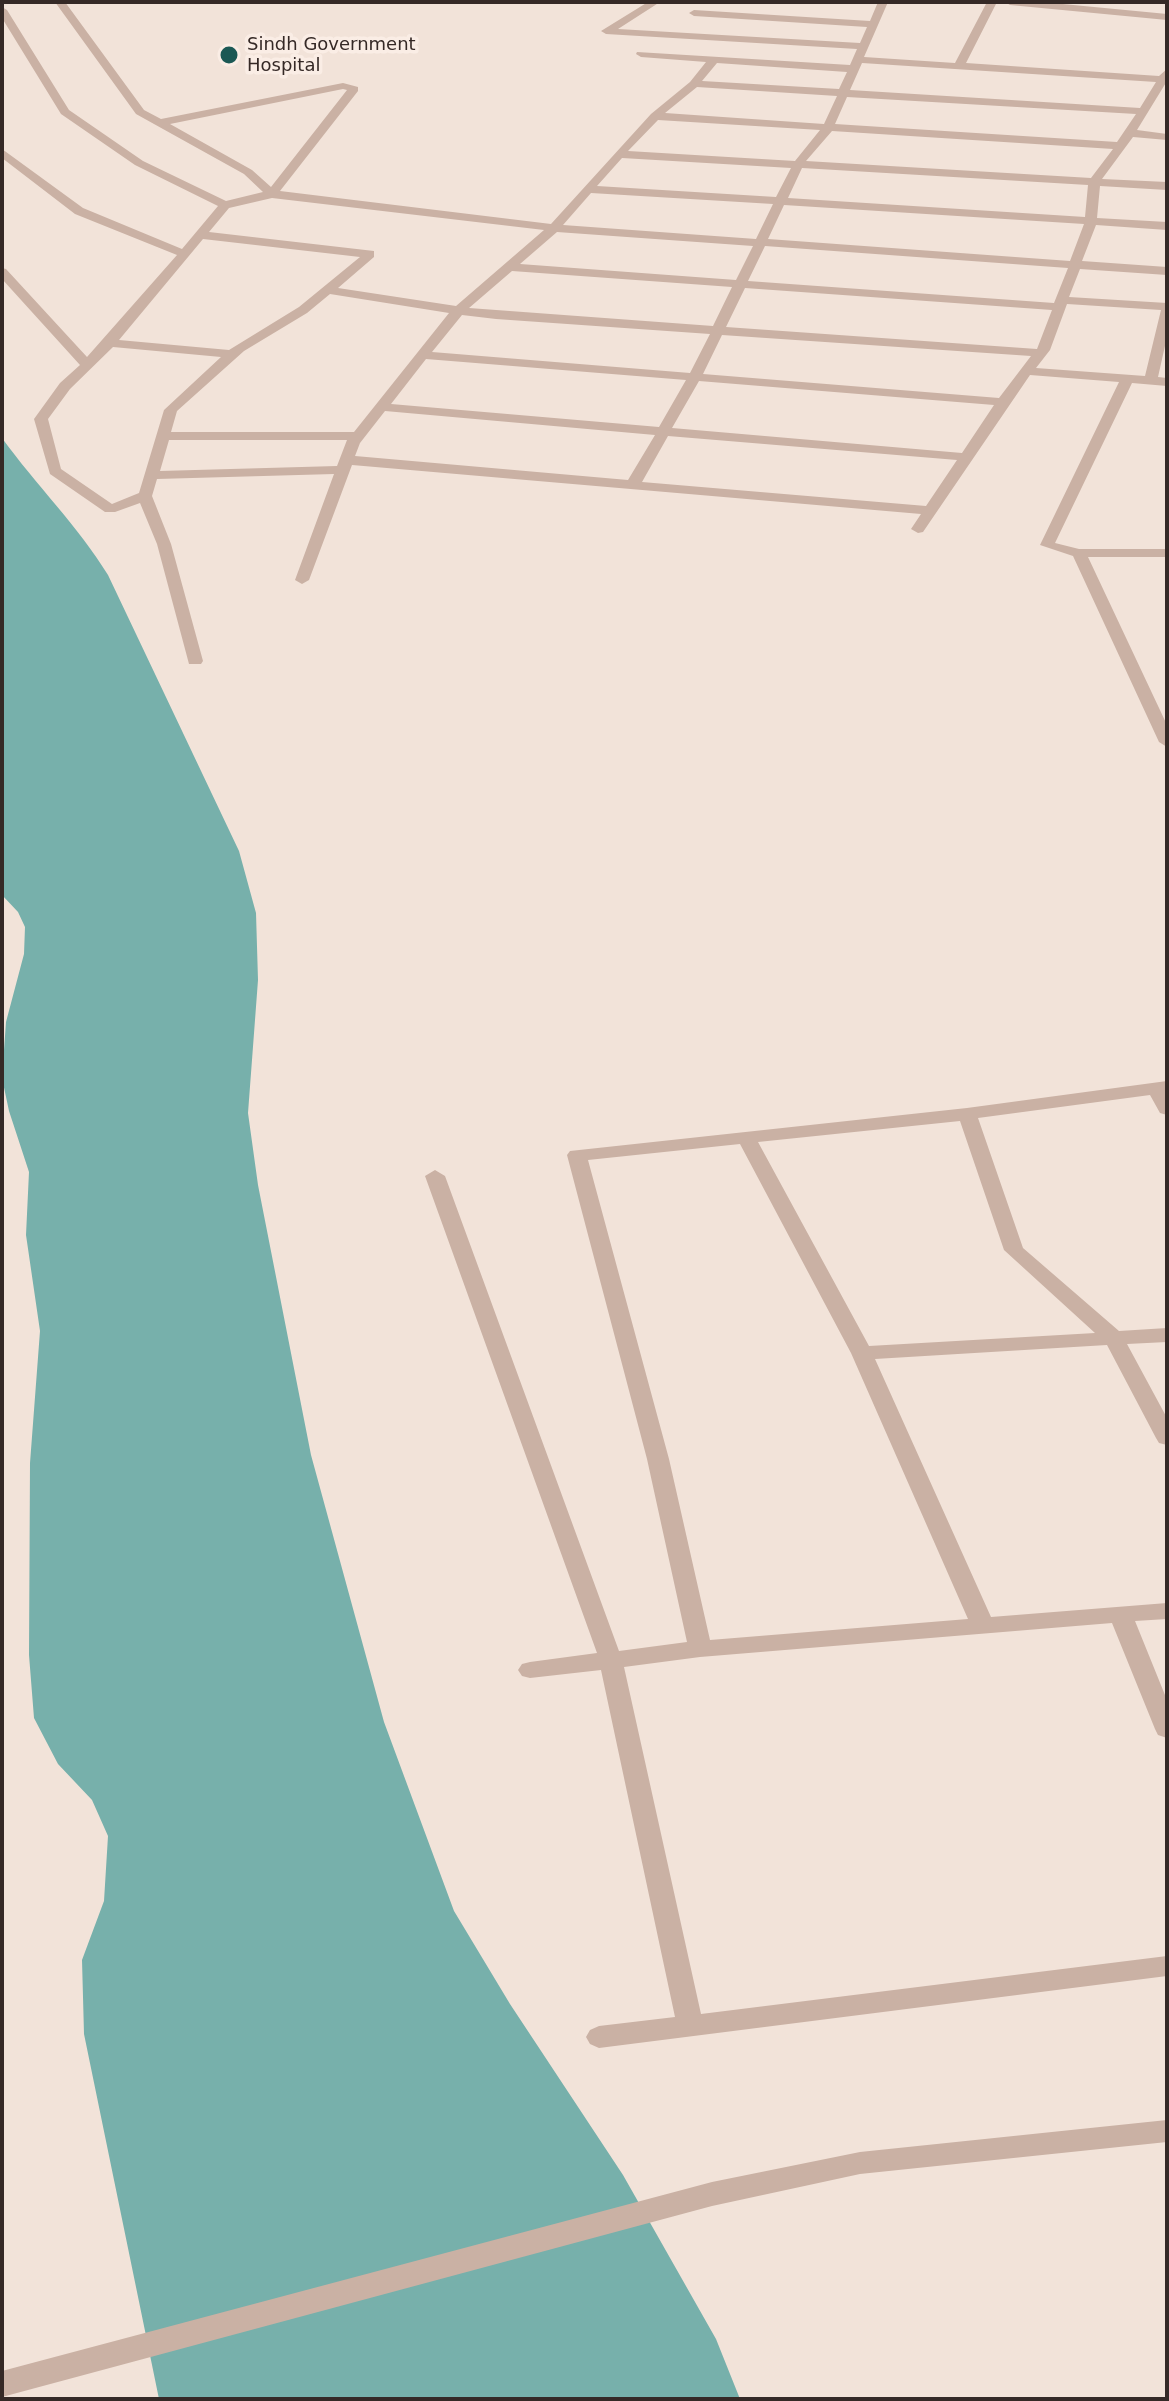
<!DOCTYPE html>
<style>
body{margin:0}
#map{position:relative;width:1169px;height:2401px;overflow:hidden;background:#f2e3d9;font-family:"DejaVu Sans",sans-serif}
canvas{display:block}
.frame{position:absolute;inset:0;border:4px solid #352926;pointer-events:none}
</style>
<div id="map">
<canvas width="1169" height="2401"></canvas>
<div class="frame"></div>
</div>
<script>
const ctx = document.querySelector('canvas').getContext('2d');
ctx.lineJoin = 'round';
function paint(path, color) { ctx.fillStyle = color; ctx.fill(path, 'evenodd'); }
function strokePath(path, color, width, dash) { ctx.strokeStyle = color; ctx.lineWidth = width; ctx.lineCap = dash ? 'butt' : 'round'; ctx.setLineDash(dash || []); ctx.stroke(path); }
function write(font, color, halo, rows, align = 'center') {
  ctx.font = font + ' "DejaVu Sans",sans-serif'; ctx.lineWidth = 7; ctx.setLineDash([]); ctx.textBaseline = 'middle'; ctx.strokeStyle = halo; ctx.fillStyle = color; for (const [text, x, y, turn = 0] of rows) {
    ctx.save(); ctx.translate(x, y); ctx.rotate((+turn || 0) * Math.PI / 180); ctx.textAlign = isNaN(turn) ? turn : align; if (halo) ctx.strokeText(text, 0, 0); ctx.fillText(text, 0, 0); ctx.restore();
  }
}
paint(new Path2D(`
 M2,438C36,485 78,526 108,575L239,851L256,913L258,980L248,1113L258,1185L311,1455L384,1722L454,1911L510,2004L623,2175L716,2339L740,2399H159L84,2034L82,1960L104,1901L108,1836L92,1800L58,1764L34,1718L29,1655L30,1463L40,1331L26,1235L29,1172L9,1111L2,1078L6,1022L24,954L25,927L18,912L2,895Z`), '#77b0ab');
paint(new Path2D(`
 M55,2H65L144,110L161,119L343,83L358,87V91L280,191L551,224L651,114L690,82L706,62L641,57L636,54L637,52L850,65L857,49L606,34L601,31L648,2H660L618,29L860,43L867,27L694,16L689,13L694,10L870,21L878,2H888L864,57L955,63L987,2H997L966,63L1159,76L1167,69V81L1137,130L1167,134V140L1133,137L1102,179L1167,182V190L1100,186L1097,218L1167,222V230L1096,225L1082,261L1167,267V275L1080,269L1069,297L1167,303V337L1158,377L1167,378V386L1132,383L1055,543L1079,549H1167V557H1088L1167,725V747L1159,742L1073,556L1040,545L1119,382L1030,375L923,532L918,533L911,529L921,514L352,465L309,580L302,584L295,580L334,474L157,479L152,496L171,544L203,661L201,664H189L157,544L140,503L115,512H105L50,474L34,419L60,383L80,365L2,279V268L6,269L87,357L177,255L75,214L2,158V149L83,208L182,249L218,206L135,165L61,114L2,18V7L7,10L69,110L143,161L226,201L263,192L244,174L136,114ZM717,63L847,72L839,89L702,81ZM862,63L1156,82L1140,108L850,90ZM697,87L837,96L824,124L665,113ZM343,89L347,90L271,187L252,170L170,124ZM847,97L1136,114L1117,142L835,124ZM658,120L820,130L795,161L628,151ZM832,131L1113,149L1091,178L806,161ZM622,158L791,168L776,197L597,186ZM802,168L1088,185L1085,217L788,198ZM591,193L773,204L756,239L563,225ZM272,198L544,230L456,306L338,288L374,257V251L209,232L229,208ZM784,205L1084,224L1070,261L768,239ZM557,232L753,246L736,280L520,264ZM203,239L360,257L299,307L229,350L119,340ZM765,246L1068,268L1054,303L748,281ZM512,271L732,287L713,326L469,308ZM745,288L1052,310L1037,349L726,327ZM330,294L449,313L354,432H171L177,411L244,351L307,313ZM1067,304L1161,310L1145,376L1036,368L1050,350ZM462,315L496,319L710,334L690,373L432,352ZM722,335L1031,356L999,398L703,374ZM113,347L221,357L164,410L139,493L112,504L61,469L48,419L70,389ZM426,359L686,380L659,427L391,404ZM699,381L994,405L962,453L672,428ZM385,411L655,435L628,480L355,456L360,443ZM668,436L957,460L926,506L642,482ZM169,440H347L337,466L160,471Z
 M1005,2H1042L1167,14V20L1010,5Z
 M1167,1081V1115L1160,1113L1150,1095L978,1118L1023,1248L1119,1331L1167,1328V1342L1127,1344L1167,1418V1445L1159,1443L1156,1438L1107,1345L875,1359L991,1617L1167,1603V1619L1135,1621L1167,1700V1738L1158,1735L1155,1729L1112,1623L700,1657L624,1667L701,2014L1167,1956V1976L599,2048L590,2044L586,2037L590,2030L599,2026L675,2017L601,1670L530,1678L522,1676L518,1670L522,1664L530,1662L597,1653L425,1176L435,1170L445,1176L619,1651L687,1642L647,1459L567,1155L570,1151L967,1108ZM960,1121L1004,1250L1095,1333L869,1346L758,1142ZM740,1144L851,1353L968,1619L710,1640L669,1459L588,1160Z`), '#cab1a4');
paint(new Path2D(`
 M1167,2120V2142L860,2174L712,2206L2,2397V2371L712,2182L860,2152Z`), '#cab1a4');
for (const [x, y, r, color] of [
 [229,55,10,"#1b5854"]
]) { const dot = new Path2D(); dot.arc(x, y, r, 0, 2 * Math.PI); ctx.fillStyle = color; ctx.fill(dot); strokePath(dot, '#faede5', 3); }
write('18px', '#352926', '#faede5', [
 ["Sindh Government",247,45],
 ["Hospital",247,66]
], 'left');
</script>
